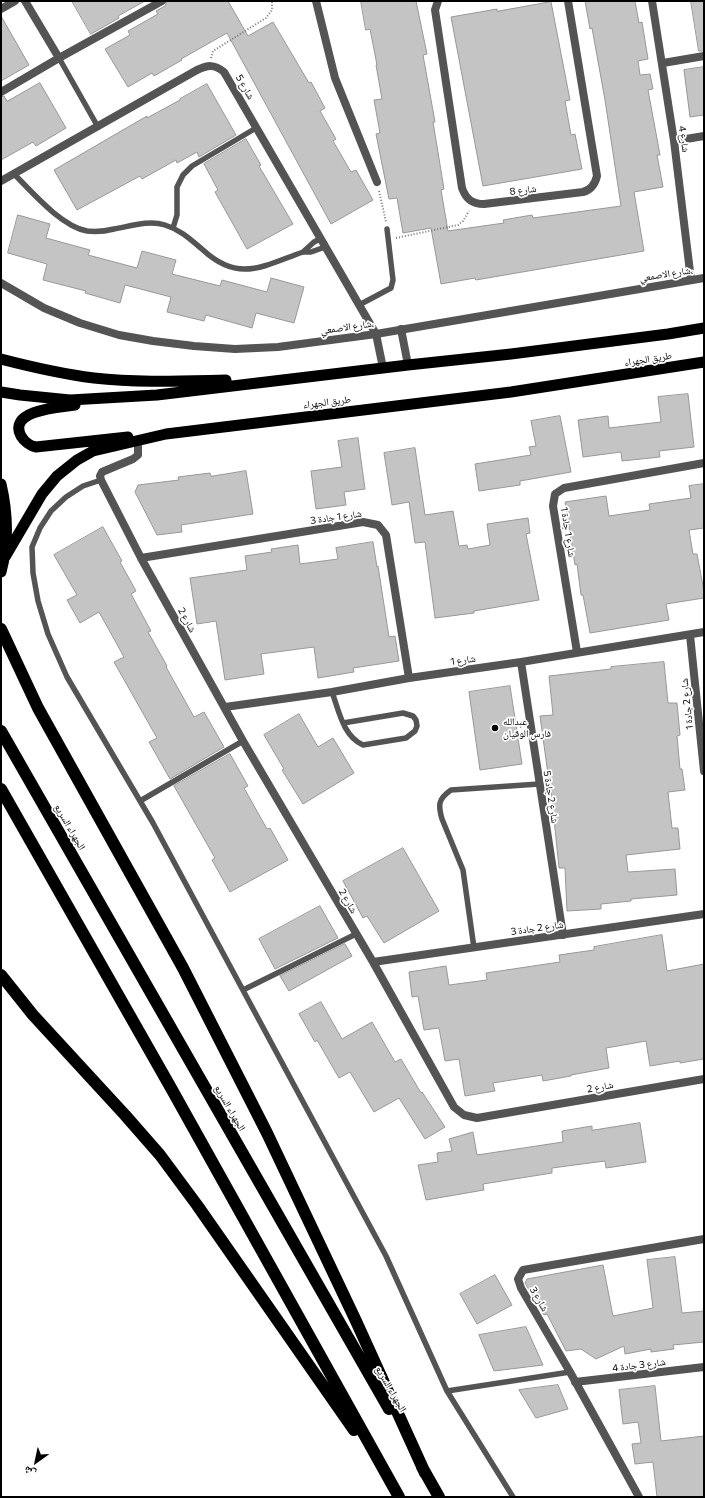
<!DOCTYPE html>
<meta charset="utf-8">
<style>
body{margin:0}
#map{position:relative;width:705px;height:1498px;overflow:hidden;background:#fff;font-family:Commissioner,"Noto Naskh Arabic",sans-serif}
canvas{display:block}
.frame{position:absolute;inset:0;border:2px solid #000;pointer-events:none}
.north{position:absolute;left:16px;top:1442px;width:40px;height:40px;-webkit-text-stroke:3px #fff;paint-order:stroke;rotate:213deg;font-size:11px;font-weight:700;line-height:16px;text-align:center;color:#000}
.north::after{content:'';display:block;margin:auto;width:14px;height:18px;background:#000;clip-path:polygon(50% 0,100% 100%,50% 72%,0 100%)}
</style>
<div id="map">
<canvas width="705" height="1498"></canvas>
<div class="frame"></div>
<div class="north">ش</div>
</div>
<script>
const ctx = document.querySelector('canvas').getContext('2d');
ctx.lineJoin = 'round';
function paint(path, color) { ctx.fillStyle = color; ctx.fill(path, 'evenodd'); }
function strokePath(path, color, width, dash) { ctx.strokeStyle = color; ctx.lineWidth = width; ctx.lineCap = dash ? 'butt' : 'round'; ctx.setLineDash(dash || []); ctx.stroke(path); }
function write(font, color, halo, rows, align = 'center') {
  ctx.font = font + ' Commissioner,"Noto Naskh Arabic",sans-serif'; ctx.lineWidth = 3.5; ctx.setLineDash([]); ctx.textBaseline = 'middle'; ctx.strokeStyle = halo; ctx.fillStyle = color; for (const [text, x, y, turn = 0] of rows) {
    ctx.save(); ctx.translate(x, y); ctx.rotate((+turn || 0) * Math.PI / 180); ctx.textAlign = isNaN(turn) ? turn : align; if (halo) ctx.strokeText(text, 0, 0); ctx.fillText(text, 0, 0); ctx.restore();
  }
}
const building = new Path2D(`
 M72,1H145L118,16L119,18L91,34Z
 M167,1H228L248,36L273,22L309,83L311,82L325,108L320,111L336,139L333,141L351,172L356,170L373,200L331,224L227,33L181,59L182,60L154,76L152,73L128,87L105,49L130,35L128,31L158,14L156,11L165,6Z
 M361,1H416L427,54L423,55L435,122H433L444,189L441,190L448,231L504,223L503,220L532,215L533,218L621,206L605,100L592,28L590,29L585,1H635L639,23L642,22L648,59L638,61L640,75L650,74L653,89L648,90L660,155H657L663,187L634,192L644,251L476,280L475,278L441,284L431,228L403,233L397,198L389,199L376,134L380,133L374,100L382,99L376,65H377L370,29L366,30Z
 M691,1H704V51H699Z
 M551,2L570,100L565,101L571,135L575,134L582,169L483,186L451,17L497,9V11Z
 M1,16L29,65L1,81Z
 M704,67V115L690,117L684,70Z
 M40,83L66,128L36,146L33,142L1,160V97L4,96L7,101Z
 M207,84L236,135L199,157L197,152L177,163L176,160L142,179L140,176L77,210L54,170L147,116V118L180,100V99Z
 M246,139L261,165L259,166L293,224L247,249L215,192L218,190L204,164Z
 M18,215L50,224L46,238L90,250L88,255L137,268L142,251L176,260L172,274L220,286L222,280L267,292L271,278L304,287L294,323L256,313L252,328L206,315L204,321L167,312L171,297L125,285L120,303L85,293L86,291L43,280L47,264L8,253Z
 M688,394L694,447L659,451L660,457L622,461L621,452L583,457L578,420L608,416L609,428L661,422L658,397Z
 M560,416L571,472L520,481V485L479,491L475,464L531,455L529,447L536,446L531,421Z
 M358,438L365,489L344,492L346,505L316,509L311,471L342,467L338,441Z
 M415,448L425,515L453,511L459,546L467,545L468,549L490,545L487,524L528,518L530,533L526,534L539,600L474,611V613L435,618L425,542L415,543L409,502L392,505L384,453Z
 M246,471L253,514L181,525L182,532L157,535L135,492L138,485L179,480L178,477L210,473L211,476Z
 M704,484V528L689,530L693,554H697L704,591V598L666,604L669,620L590,633L583,595H581L577,564L575,565L565,502L606,496L609,516L650,510L649,504L691,498L689,486Z
 M103,527L122,561L120,562L136,591L131,594L151,631L148,632L167,666L166,667L194,717L204,712L224,747L170,779L149,742L157,738L114,662L124,657L99,612L80,623L67,600L77,595L54,555Z
 M373,542L377,567L378,566L389,637L395,636L399,661L353,668L354,672L318,678L314,647L261,654L264,674L225,680L216,621L197,624L190,578L247,570L245,556L272,552L271,549L298,545L300,564L338,559L336,548Z
 M664,662L668,703H677L680,735L677,736L680,769H682L685,790L668,792L672,828H678L680,849L626,855L628,872L675,869L677,895L631,899V901L601,904V909L567,911L565,868H559L551,789H550L540,716L553,715L549,676L611,669V667Z
 M510,686L522,764L480,770L469,692Z
 M299,714L318,747L333,738L354,773L303,804L282,770L284,769L264,735Z
 M230,754L248,786L244,788L267,829L270,828L288,860L230,892L212,860L215,858L174,786Z
 M403,848L439,911L384,943L367,916L363,918L343,881Z
 M320,906L338,938L275,969L259,939Z
 M662,935L667,971L704,964V1059L680,1063V1061L650,1066L646,1041L606,1048L609,1068L571,1075V1076L543,1081L542,1075L493,1083L495,1091L465,1096L459,1059L445,1061L439,1028L424,1030L418,996L412,997L409,972L446,966L449,985L487,980L486,973L560,962L559,955L594,950V947Z
 M345,944L352,956L289,991L280,976Z
 M321,1002L342,1039L372,1022L395,1062L401,1059L421,1093L422,1092L445,1127L425,1139L399,1098L374,1112L350,1072L339,1078L317,1040L315,1042L299,1014Z
 M640,1123L646,1162L606,1168L605,1161L552,1168V1173L483,1184L484,1190L426,1200L418,1165L438,1162L437,1153L452,1151L449,1139L473,1132L477,1155L563,1142L562,1131L592,1126V1130Z
 M675,1257L682,1313L704,1311V1342L673,1345L674,1349L651,1352V1349L625,1354L624,1346L596,1359L581,1349L566,1351L547,1314L544,1315L525,1283L527,1279L603,1265L613,1316L653,1308L647,1260Z
 M495,1275L512,1305L477,1324L460,1294Z
 M526,1327L543,1365L494,1371L479,1335Z
 M558,1385L568,1409L536,1418L519,1390Z
 M655,1386L661,1441L704,1436V1497H657L653,1462L635,1464L632,1444L641,1443L638,1422L623,1424L619,1390Z`);
paint(building, '#c4c4c4');
strokePath(building, '#989898', 1);
strokePath(new Path2D(`
 M211,58L213,51L266,18L272,10V1
 M379,191L386,222
 M396,238L458,225L463,221L469,211`), '#767676', 2, [1, 2]);
strokePath(new Path2D(`
 M59,58L98,127
 M14,174C33,193 61,226 87,231C96,232 106,231 114,229C131,226 149,220 165,225C181,230 191,240 203,250C239,283 263,266 303,252H311L325,247
 M173,228L177,215V187L183,175L192,166L256,128
 M303,252L314,242L320,239
 M359,305L391,288L393,280L387,229
 M101,480L83,486L66,497L51,511L40,528L32,547L33,573L38,601L48,634L67,677L153,823L386,1256L447,1391L513,1497
 M332,692C339,711 343,736 363,745L406,738L415,731L417,726L416,720L413,716L403,713L343,723
 M140,801L243,741
 M474,948L463,870L442,819C438,805 438,799 451,790L539,784
 M243,990L356,934
 M447,1391L570,1372`), '#545454', 5.5);
strokePath(new Path2D(`
 M25,1L59,58
 M316,1L335,78L377,182
 M438,1L435,10L462,188C466,199 472,204 484,204L583,192C591,190 595,184 597,176L568,1
 M652,1L674,141L691,280
 M1,9L15,1
 M663,63L704,56
 M1,92L59,58L162,1
 M674,141L704,136
 M1,181L197,70C208,65 214,64 224,72L376,334L383,368
 M401,329L408,365
 M138,440V455L133,459L102,472L100,476L101,480L141,558L243,741L373,962L454,1107L464,1115L477,1118L704,1079
 M141,558L363,522L378,525L386,535L409,678
 M690,635L704,771
 M577,652L553,506L555,494L564,488L704,463
 M521,662L563,935
 M225,707L332,692L409,678L521,662L704,632
 M373,962L704,914
 M575,1382L704,1367
 M639,1497L570,1372L521,1288L518,1279L523,1270L704,1239`), '#545454', 8);
strokePath(new Path2D(`
 M1,283L44,308L80,323L119,335L153,341L194,346L235,349L278,347L376,334L704,278`), '#545454', 8);
strokePath(new Path2D(`
 M1,359C32,367 63,374 94,378C138,383 182,381 226,380
 M1,392L20,395L70,400L157,395L408,365L511,354L668,334L704,328
 M75,405C61,407 7,410 21,436C24,441 30,446 36,447L128,437
 M1,484C8,514 9,542 1,572
 M5,557L42,494L57,476L77,460L93,451L166,434L511,392L704,362`), '#000', 11);
strokePath(new Path2D(`
 M1,629L38,708L183,968L267,1133L356,1321L425,1473
 M1,731L389,1409
 M1,789L171,1088L399,1497
 M1,975L33,1015L125,1115L160,1155L197,1205L354,1430
 M422,1467L439,1497`), '#000', 12);
for (const [x, y, r, color] of [
 [495,728,4,"#000"]
]) { const dot = new Path2D(); dot.arc(x, y, r, 0, 2 * Math.PI); ctx.fillStyle = color; ctx.fill(dot); strokePath(dot, '#fff', 1.5); }
write('10px', '#000', '#fff', [
 ["شارع 5",245,87,60],
 ["شارع 4",684,139,82],
 ["شارع 8",523,190,-7],
 ["شارع الاصمعي،",666,274,-9],
 ["شارع الاصمعي،",347,327,-8],
 ["طريق الجهراء",648,359,-9],
 ["طريق الجهراء",327,402,-7],
 ["شارع 1 جادة 3",336,517,-8],
 ["شارع 1 جادة 1",568,532,81],
 ["شارع 2",187,620,61],
 ["شارع 1",463,660,-8],
 ["شارع 2 جادة 1",687,704,-96],
 ["شارع 2 جادة 5",551,797,81],
 ["الجهراء السريع",70,827,60],
 ["شارع 2",348,901,60],
 ["شارع 2 جادة 3",537,928,-8],
 ["شارع 2",600,1087,-10],
 ["الجهراء السريع",230,1108,60],
 ["شارع 3",539,1299,60],
 ["شارع 3 جادة 4",639,1365,-7],
 ["الجهراء السريع",391,1389,60]
]);
write('10px', '#000', '#fff', [
 ["عبدالله",503,722],
 ["فارس الوقيان",503,734]
], 'left');
</script>
